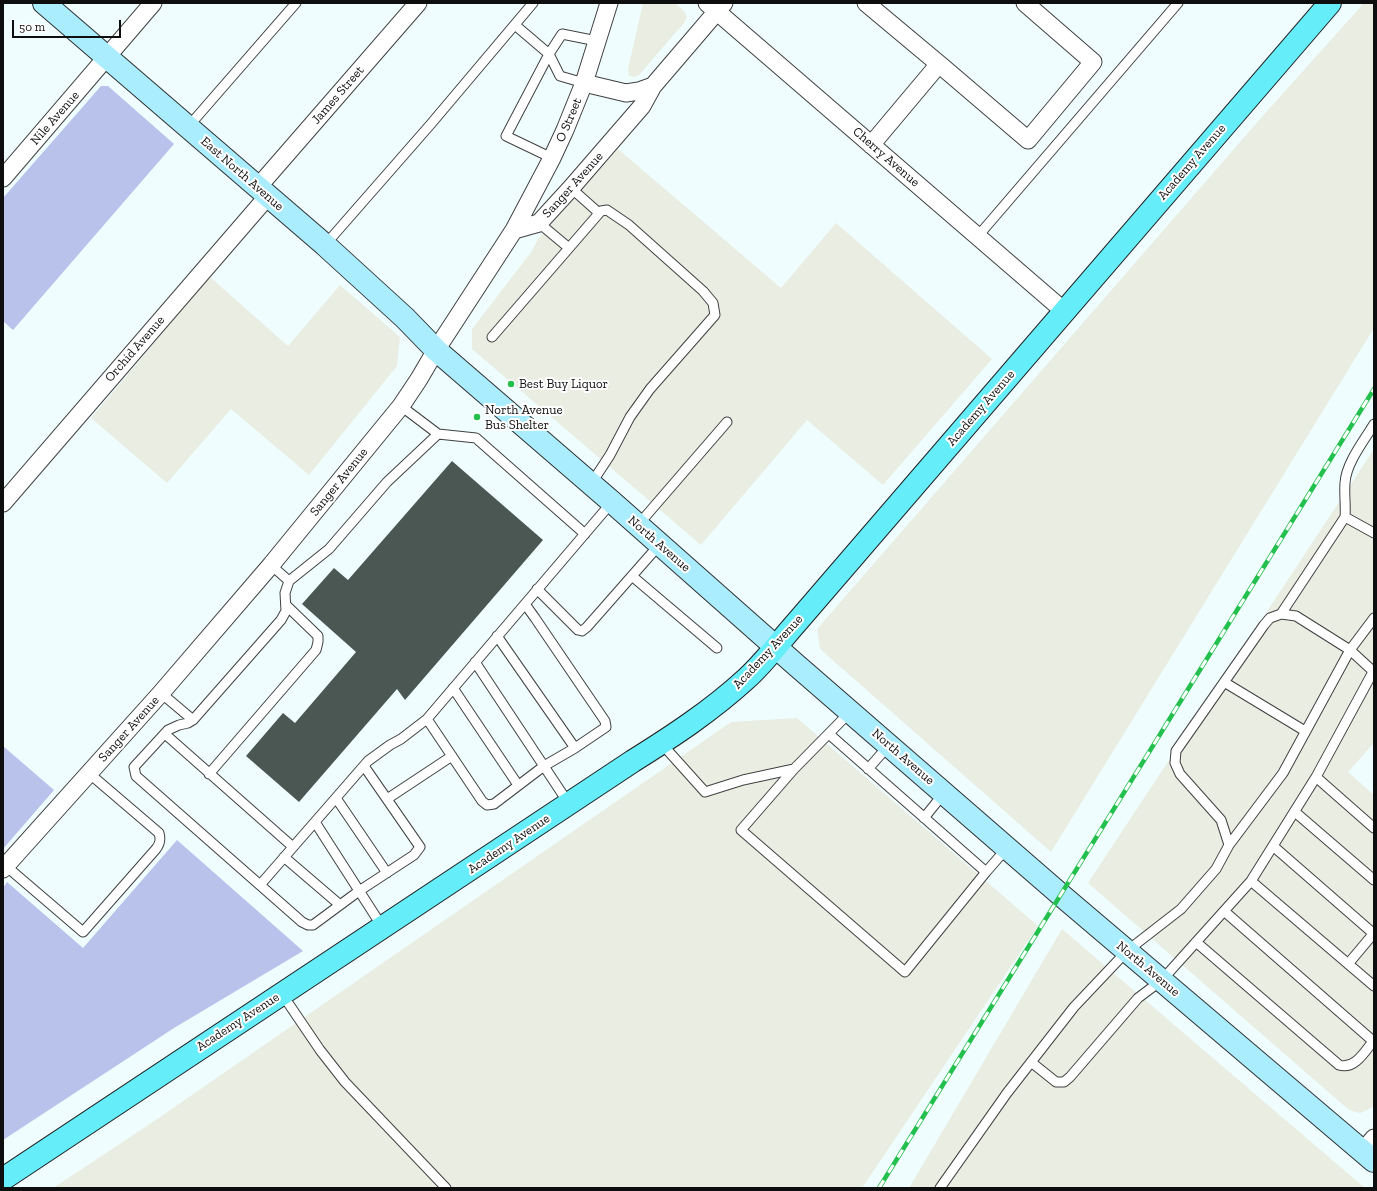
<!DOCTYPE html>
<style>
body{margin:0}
#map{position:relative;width:1377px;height:1191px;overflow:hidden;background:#effdff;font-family:"Zilla Slab",serif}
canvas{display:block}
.frame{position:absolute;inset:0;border:4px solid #0e0e0e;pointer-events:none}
.scale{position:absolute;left:12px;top:20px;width:109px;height:18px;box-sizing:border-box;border:2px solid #0e0e0e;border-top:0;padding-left:5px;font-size:12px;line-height:14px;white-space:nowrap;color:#0e0e0e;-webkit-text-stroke:3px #fff;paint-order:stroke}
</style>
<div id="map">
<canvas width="1377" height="1191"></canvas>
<div class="frame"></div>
<div class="scale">50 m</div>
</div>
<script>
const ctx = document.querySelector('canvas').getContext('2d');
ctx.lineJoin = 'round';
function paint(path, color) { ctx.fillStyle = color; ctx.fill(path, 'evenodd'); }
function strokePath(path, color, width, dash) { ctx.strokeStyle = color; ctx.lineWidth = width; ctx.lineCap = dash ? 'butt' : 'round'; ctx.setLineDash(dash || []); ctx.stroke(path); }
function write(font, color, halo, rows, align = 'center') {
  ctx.font = font + ' "Zilla Slab",serif'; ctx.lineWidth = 4; ctx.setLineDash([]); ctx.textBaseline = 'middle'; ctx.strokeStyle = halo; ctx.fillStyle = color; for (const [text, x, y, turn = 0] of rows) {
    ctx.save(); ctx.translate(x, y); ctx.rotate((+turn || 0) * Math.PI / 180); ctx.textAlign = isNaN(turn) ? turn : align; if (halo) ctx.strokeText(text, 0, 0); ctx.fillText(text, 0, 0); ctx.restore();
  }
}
paint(new Path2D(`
 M643,3H675L685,12L687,17L684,23L639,75L635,77L629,76L628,69Z
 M1364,3H1374V328L1051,852L820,649L817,629L1260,119Z
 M618,149L781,288L836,223L992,359L883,485L807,420L701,545L472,349V329L532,251L538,239Z
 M210,277L288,346L340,285L400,337L397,366L309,475L231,409L167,483L91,418Z
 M1374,449V743L1348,772L1374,795V1104L1371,1108L1360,1113L1349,1110L1088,883Z
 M797,718L1038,926L862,1188H53L150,1124L731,722Z
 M1062,929L1365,1188H909Z`), '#eaede2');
paint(new Path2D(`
 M101,86H108L174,144L13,330L3,321V198Z
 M3,746L54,790L3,849Z
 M177,840L303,951L174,1028L3,1140V888L7,882L83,948Z`), '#b8c2ea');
paint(new Path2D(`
 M452,461L543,540L405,700L397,689L299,802L246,756L283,713L295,723L356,652L302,604L334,568L348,580Z`), '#4a5753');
const lane = new Path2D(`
 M515,25L549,54L560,76L584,83
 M188,127L296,3
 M552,158L506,136L549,54L562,34L597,41
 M571,188L599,213
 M539,223L569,248
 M978,236L1178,3
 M325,245L430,125L533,3
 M492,337L601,211L607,210L629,225L703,291L713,303L715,315L650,389L630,417L610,455L591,484
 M401,406L438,434L476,438L585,534
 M1345,517L1374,533
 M638,525L727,422
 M271,565L289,581
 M632,576L717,648
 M537,589L578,630L582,631L587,627L660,544
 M1281,614L1345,517C1346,506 1344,494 1345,483C1346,463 1364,441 1374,424
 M497,636L575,748L606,727L605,721L535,618L525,604
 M475,662L569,804
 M1224,682L1305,731
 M453,688L518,785
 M161,693L193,720
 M427,719L482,801L487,805L494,804L544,766L575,748
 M165,734L293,847
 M661,743L705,792L743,780L794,769L850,712
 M364,766L420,847L414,855L359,891L313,925H308L302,922L136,776L134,767L168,730L179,725L188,723L193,720L281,620L286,611L285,593L289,581L329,549L387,482L438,434
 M794,769L741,830L905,972L986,872L829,734
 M868,769L889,745
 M209,774L316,650L318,642V636L286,605
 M1316,777L1374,828
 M336,798L387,873
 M387,799L452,756
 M1295,812L1374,880
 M924,818L944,793
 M315,822L383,928
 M1229,845L1283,773L1350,650L1374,618
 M1273,846L1374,934
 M284,857L340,905
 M6,866L83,932L156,849C160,844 161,840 159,833L90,774
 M986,872L1007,848
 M1251,881L1374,986
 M260,885L368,761L390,745L401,739L427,719L612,502
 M1224,911L1373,1041
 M1196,942L1339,1065C1355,1070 1365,1051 1374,1040
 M1348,964L1374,933
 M282,994L320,1050L345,1082L446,1188
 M1031,1062L1056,1082H1064L1070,1077L1138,998L1162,980L1251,881L1316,777L1374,670
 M940,1188L1007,1093L1074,1007L1127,951L1181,909L1216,869L1229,845L1221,820L1180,774L1175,763L1176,751L1264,625L1270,618L1281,614L1296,616L1350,650L1374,672`);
const street = new Path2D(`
 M707,3L1064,311
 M866,3L939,64
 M584,83L626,93L639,91L653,86
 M871,145L939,64L1028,140L1093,62L1025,3
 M3,178L153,3
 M258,187L418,3
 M514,230L539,223L571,188L642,106L653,86L724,3
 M3,503L268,196
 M3,869L161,693L271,565L401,406L419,379L436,350L514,230L552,158L565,130L584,83L609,3
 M1363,1151L1374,1138`);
const secondary = new Path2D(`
 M44,3L325,245L405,318L436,350L612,502L795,664L1061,895L1374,1161`);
const primary = new Path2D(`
 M3,1179C212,1039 423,901 633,761C673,736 711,711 746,679C765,662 780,641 797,622L1330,3`);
strokePath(lane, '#414141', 11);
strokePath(street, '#414141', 19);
strokePath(secondary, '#303030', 24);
strokePath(primary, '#1f1f1f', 24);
strokePath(lane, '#fff', 9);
strokePath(street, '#fff', 17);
strokePath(secondary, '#aaedff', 22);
strokePath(primary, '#65eef9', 22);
const rail = new Path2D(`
 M879,1188L1374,389`);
strokePath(rail, '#24c04e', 4.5);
strokePath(rail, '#fff', 3, [9]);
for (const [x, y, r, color] of [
 [511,384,4,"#24c04e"],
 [477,417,4,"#24c04e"]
]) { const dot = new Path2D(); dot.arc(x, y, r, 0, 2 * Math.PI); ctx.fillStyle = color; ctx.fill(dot); strokePath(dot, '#fff', 1.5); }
write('13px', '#0e0e0e', '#fff', [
 ["James Street",338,95,-49],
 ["Nile Avenue",55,118,-49],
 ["O Street",569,120,-67],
 ["Cherry Avenue",886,157,41],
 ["Academy Avenue",1192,162,-49],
 ["East North Avenue",242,174,41],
 ["Sanger Avenue",573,185,-48],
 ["Orchid Avenue",135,349,-49],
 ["Academy Avenue",981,408,-49],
 ["Sanger Avenue",339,482,-51],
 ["North Avenue",659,544,41],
 ["Academy Avenue",768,652,-47],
 ["Sanger Avenue",129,729,-48],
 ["North Avenue",903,757,41],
 ["Academy Avenue",509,844,-34],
 ["North Avenue",1148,969,40],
 ["Academy Avenue",238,1022,-33]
]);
write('13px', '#0e0e0e', '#fff', [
 ["Best Buy Liquor",519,384],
 ["North Avenue",485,410],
 ["Bus Shelter",485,425]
], 'left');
</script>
